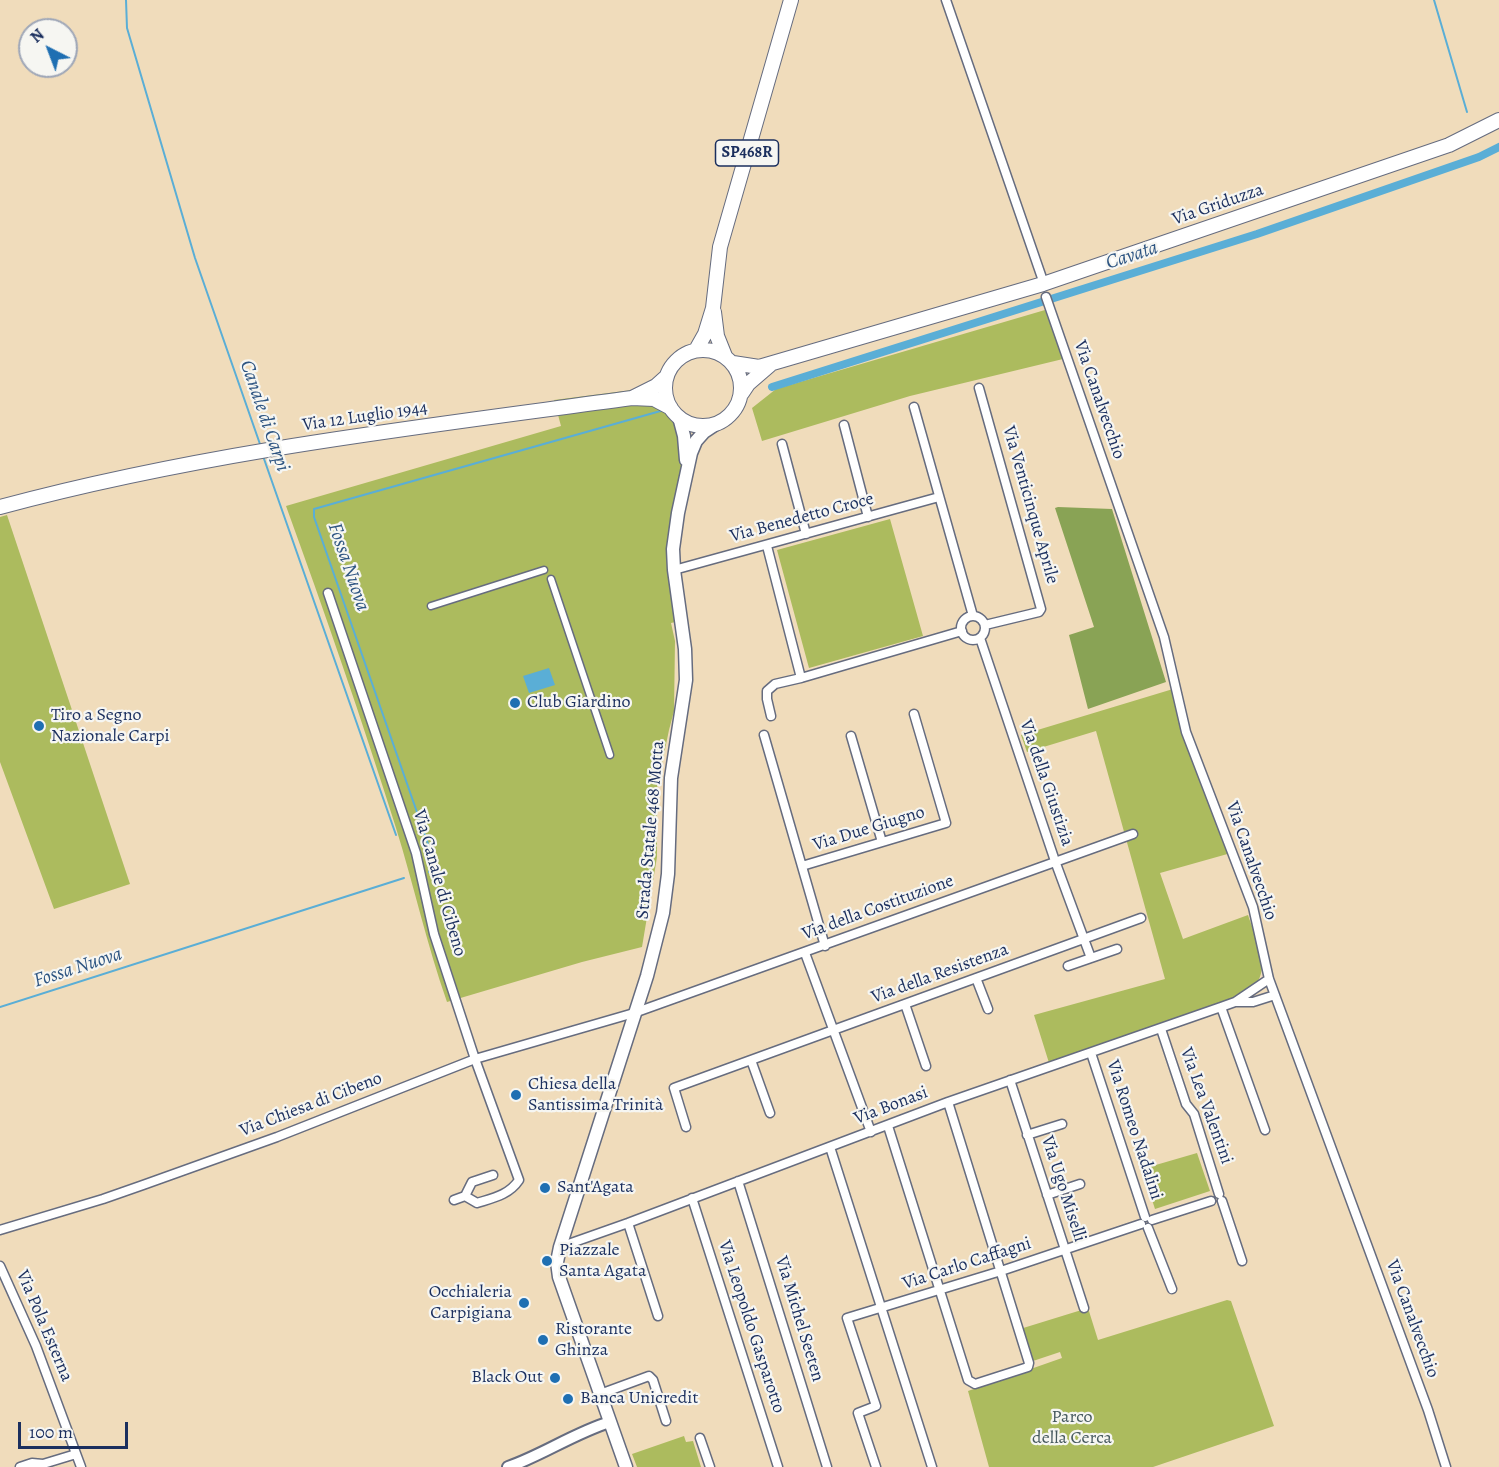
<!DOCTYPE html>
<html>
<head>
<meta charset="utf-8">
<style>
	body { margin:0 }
	#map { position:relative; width:1499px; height:1467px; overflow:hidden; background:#f0dcbb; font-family:Alegreya,serif }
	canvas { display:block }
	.north { position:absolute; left:18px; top:18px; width:60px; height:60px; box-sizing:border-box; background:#f6f6f2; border:2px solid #9ea6b7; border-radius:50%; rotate:318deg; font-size:16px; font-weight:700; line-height:24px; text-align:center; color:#1b2f5e }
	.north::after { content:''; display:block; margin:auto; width:21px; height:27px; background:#1f6fb2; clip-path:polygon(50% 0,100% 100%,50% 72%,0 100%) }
	.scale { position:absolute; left:18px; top:1422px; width:110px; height:27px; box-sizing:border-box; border:3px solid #1b2f5e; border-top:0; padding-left:8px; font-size:18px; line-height:21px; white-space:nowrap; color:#1b2f5e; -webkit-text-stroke:4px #f6f6f2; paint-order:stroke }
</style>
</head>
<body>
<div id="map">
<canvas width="1499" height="1467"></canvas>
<div class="north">N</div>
<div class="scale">100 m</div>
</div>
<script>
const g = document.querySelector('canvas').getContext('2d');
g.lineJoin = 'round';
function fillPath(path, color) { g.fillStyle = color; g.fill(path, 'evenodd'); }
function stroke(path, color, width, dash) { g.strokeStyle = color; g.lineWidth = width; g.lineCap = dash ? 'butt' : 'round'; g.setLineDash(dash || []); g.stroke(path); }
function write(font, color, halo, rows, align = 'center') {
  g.font = font + ' Alegreya,serif'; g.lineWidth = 4.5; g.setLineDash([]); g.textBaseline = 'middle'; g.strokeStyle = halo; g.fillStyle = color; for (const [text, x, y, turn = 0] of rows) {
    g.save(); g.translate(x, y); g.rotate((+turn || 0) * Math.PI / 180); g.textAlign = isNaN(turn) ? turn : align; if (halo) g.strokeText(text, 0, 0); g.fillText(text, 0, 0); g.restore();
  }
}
fillPath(new Path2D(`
	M 1045,310 L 1063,359 L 910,396 L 762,441 L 752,408 L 776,389 Z
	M 640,389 L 675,421 L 680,436 L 696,444 L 675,556 L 684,620 L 671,623 L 675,641 L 674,711 L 669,730 L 657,788 L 657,857 L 642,947 L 582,962 L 447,1002 C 427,945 414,886 396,828 C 362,720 325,613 286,506 L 561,426 L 554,400 Z
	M 7,515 L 130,884 L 54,909 L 0,762 L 0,517 Z
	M 890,519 L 923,636 L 809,668 L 777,550 Z
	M 1173,689 L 1231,853 L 1160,873 L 1183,939 L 1248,915 C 1254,934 1269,963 1258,981 C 1255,987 1249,991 1244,995 L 1050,1066 L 1034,1015 L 1165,979 L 1096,731 L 1027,752 L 1021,735 Z
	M 1197,1153 L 1210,1191 L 1155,1209 L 1142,1169 Z
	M 1227,1300 L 1231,1301 L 1274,1426 L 1153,1467 L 989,1467 L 968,1391 L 1062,1358 L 1060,1352 L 1030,1362 L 1020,1329 L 1088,1308 L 1098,1340 Z
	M 684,1436 L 686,1442 L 693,1441 L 701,1467 L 637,1467 L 632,1454 Z`), '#acbb5e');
fillPath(new Path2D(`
	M 1058,507 L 1112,509 L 1166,682 L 1088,709 L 1069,635 L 1094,627 L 1055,508 Z`), '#89a355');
fillPath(new Path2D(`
	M 549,668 L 555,685 L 529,693 L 523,676 Z`), '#5aaed6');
stroke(new Path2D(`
	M 126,0 L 127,28 L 195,258 L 261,447
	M 1434,0 L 1467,112
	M 263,456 L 396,835
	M 429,872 L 436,869 L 434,861 L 314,517 L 314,509 L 664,410
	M 0,1007 L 404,878`), '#5aaed6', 2);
stroke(new Path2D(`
	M 772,387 L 1257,234 L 1479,157 L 1499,147`), '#5aaed6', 8);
const pedestrian = new Path2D(`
	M 551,579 L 610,755
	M 431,606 L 544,570`);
const minor = new Path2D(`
	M 946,0 L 1042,278
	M 1046,297 L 1164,637 L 1186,732 L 1253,907 L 1269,979 L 1428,1410 L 1446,1467
	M 979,388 L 1041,609 L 1039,612 L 985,625
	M 914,407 L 973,616
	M 844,425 L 868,517
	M 782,444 L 806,534
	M 767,546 L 801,678 L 962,631
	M 674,570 L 939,497
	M 328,593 L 416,853 L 434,934 L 475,1059 L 519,1180 C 509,1195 493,1198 477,1203 L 465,1196 L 454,1200
	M961 628a12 12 0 1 1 24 0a12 12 0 1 1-24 0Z
	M 980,638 L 1055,861 L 1091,958
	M 771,716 L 767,699 L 767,691 L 775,684 L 801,678
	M 764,735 L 825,946
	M 851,736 L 882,842
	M 802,866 L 946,823 L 914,714
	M 805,953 L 871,1132
	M 1068,966 L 1117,949
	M 976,978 L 988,1009
	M 1236,1002 L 1253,1002 L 1275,995
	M 905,1004 L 926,1066
	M 1221,1007 L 1265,1130
	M 1161,1029 L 1186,1104 L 1194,1114 L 1219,1194
	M 1091,1053 L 1145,1217
	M 751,1060 L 770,1113
	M 1010,1080 L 1084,1308
	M 888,1126 L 968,1380 L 975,1384 L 1028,1367 L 1029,1363 L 948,1102
	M 686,1127 L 674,1088 L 1141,918
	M 1027,1135 L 1062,1124
	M 830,1147 L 932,1467
	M 738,1181 L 827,1467
	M 1047,1195 L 1080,1184
	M 465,1196 L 472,1182 L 493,1175
	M 692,1198 L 778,1467
	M 1222,1201 L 1242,1261
	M 1152,1220 L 1211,1201
	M 628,1223 L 658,1316
	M 1148,1228 L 1172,1289
	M 0,1230 L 103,1199 L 143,1185 L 277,1137 L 475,1059 L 634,1013 L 1133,834
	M 560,1247 L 628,1223 L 948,1102 L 1221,1007 L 1235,1002 L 1269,979
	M 0,1266 L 36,1346 L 81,1467
	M 600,1394 L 649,1376 L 653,1380 L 666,1421
	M 700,1438 L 710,1467
	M 20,1467 L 32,1463 L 43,1464 L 76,1454
	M 876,1467 L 858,1413 L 876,1406 L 847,1318 L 1001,1271 L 1141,1224`);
const tertiary = new Path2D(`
	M 508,1467 C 543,1455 574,1433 610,1422`);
const secondary = new Path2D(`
	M 679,417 L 684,436 L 686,460
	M 626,1467 L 559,1277 L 557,1262 L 560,1247 L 647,976 L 663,913 L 668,874 L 671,778 L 686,680 L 685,649 L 674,570 L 673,549 L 678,513 L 691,453 L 696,441 L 704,432 L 716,424`);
const primary = new Path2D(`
	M 714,312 L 717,336 L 725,356
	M665 388a38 38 0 1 1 76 0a38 38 0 1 1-76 0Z
	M 696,350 L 705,334 L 713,308 L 720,247 L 791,0
	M 733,363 L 759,367 L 1043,284 L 1449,145 L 1499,120
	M 742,393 L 748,384 L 770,365
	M 632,398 L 656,386 L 666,377
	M 0,507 C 207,451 420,427 632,398 L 654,399 L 671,408`);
stroke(pedestrian, '#666c7f', 9);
stroke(minor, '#666c7f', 11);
stroke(tertiary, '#666c7f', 14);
stroke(secondary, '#666c7f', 15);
stroke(primary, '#666c7f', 16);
stroke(pedestrian, '#fff', 6);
stroke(minor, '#fff', 8);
stroke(tertiary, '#fff', 10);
stroke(secondary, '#fff', 12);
stroke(primary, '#fff', 14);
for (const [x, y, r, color] of [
	[515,703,6,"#1f6fb2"],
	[39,726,6,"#1f6fb2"],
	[516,1095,6,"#1f6fb2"],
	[545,1188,6,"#1f6fb2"],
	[547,1261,6,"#1f6fb2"],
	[524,1303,6,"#1f6fb2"],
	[543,1340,6,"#1f6fb2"],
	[555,1378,6,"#1f6fb2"],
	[568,1399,6,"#1f6fb2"]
]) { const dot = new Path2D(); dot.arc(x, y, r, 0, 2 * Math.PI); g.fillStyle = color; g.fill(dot); stroke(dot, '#f6f6f2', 2); }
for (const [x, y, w] of [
	[747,153,63]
]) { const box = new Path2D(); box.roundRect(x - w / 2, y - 13, w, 26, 4.5); g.fillStyle = '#f6f6f2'; g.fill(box); stroke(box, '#1b2f5e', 1.5); }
write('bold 16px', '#1b2f5e', null, [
	["SP468R",747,153]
]);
write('18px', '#1b2f5e', '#f6f6f2', [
	["Via Griduzza",1218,205,-19],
	["Via Canalvecchio",1099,400,71],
	["Via 12 Luglio 1944",365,417,-8],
	["Via Venticinque Aprile",1030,505,74],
	["Via Benedetto Croce",802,518,-15],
	["Via della Giustizia",1046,783,71],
	["Via Due Giugno",869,829,-17],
	["Strada Statale 468 Motta",651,830,-85],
	["Via Canalvecchio",1251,861,71],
	["Via Canale di Cibeno",439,883,74],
	["Via della Costituzione",878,908,-20],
	["Via della Resistenza",940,974,-20],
	["Via Chiesa di Cibeno",311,1105,-21],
	["Via Bonasi",891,1106,-21],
	["Via Lea Valentini",1206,1106,70],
	["Via Romeo Nadalini",1134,1130,72],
	["Via Ugo Miselli",1063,1189,72],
	["Via Carlo Caffagni",967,1264,-18],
	["Via Michel Seeten",799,1319,73],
	["Via Canalvecchio",1412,1319,70],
	["Via Pola Esterna",44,1326,67],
	["Via Leopoldo Gasparotto",751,1327,72]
]);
write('18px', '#1b2f5e', '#f6f6f2', [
	["Club Giardino",527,703],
	["Tiro a Segno",51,716],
	["Nazionale Carpi",51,737],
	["Chiesa della",528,1085],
	["Santissima Trinità",528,1106],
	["Sant'Agata",557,1188],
	["Piazzale",559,1251],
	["Santa Agata",559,1272],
	["Occhialeria",512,1293,"right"],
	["Carpigiana",512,1314,"right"],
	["Ristorante",555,1330],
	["Ghinza",555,1351],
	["Black Out",543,1378,"right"],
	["Banca Unicredit",580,1399]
], 'left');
write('18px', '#46595e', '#f6f6f2', [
	["Parco",1072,1418],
	["della Cerca",1072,1439]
]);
write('italic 20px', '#2e5582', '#f6f6f2', [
	["Cavata",1132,256,-18],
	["Canale di Carpi",264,416,71],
	["Fossa Nuova",348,567,71],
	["Fossa Nuova",78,968,-18]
]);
</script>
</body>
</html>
